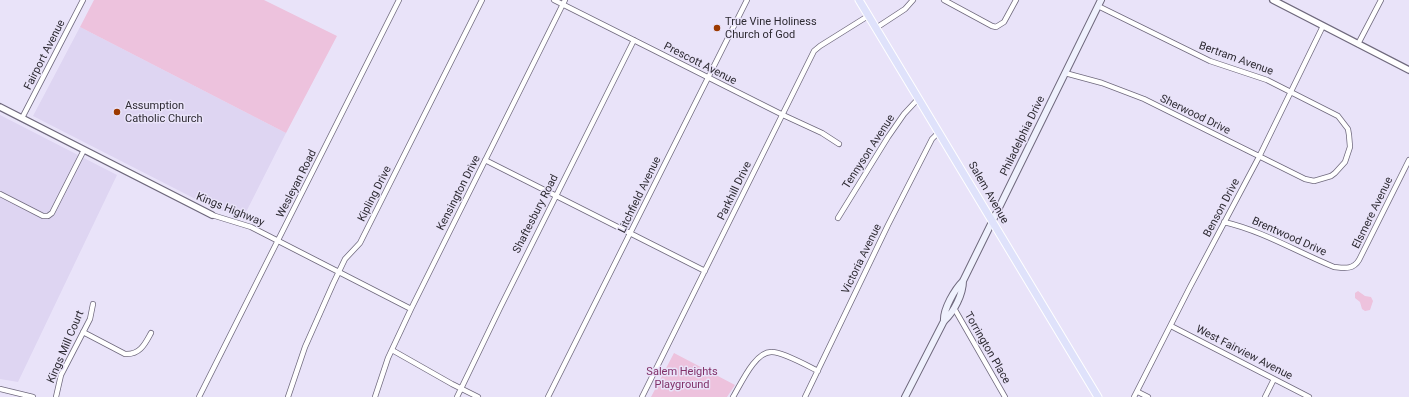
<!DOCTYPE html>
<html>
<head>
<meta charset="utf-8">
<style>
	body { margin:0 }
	canvas { display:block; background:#e9e3f9 }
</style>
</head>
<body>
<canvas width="1409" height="397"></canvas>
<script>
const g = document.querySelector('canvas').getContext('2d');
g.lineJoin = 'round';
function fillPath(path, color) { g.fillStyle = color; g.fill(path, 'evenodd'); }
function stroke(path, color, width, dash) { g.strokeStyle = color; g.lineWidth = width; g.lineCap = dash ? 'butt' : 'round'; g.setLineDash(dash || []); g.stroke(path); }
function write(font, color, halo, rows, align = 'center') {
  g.font = font + ' Roboto,sans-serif'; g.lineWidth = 3; g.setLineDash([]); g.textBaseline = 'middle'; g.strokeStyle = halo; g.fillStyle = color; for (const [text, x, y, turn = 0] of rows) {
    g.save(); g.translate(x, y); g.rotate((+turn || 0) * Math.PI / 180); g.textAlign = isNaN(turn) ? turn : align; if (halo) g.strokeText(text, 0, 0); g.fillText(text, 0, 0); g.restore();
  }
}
fillPath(new Path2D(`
	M 80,27 L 286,133 L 244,216 L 215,209 L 33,116 Z
	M 0,115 L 117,175 L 18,382 L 0,379 Z`), '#ded5f2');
fillPath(new Path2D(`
	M 94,0 L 264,0 L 337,36 L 286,133 L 80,27 Z
	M 1358,291 L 1365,296 L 1371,297 L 1373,301 L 1370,310 L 1365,311 L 1362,309 L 1360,302 L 1355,298 L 1355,293 Z
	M 674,353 L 735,385 L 727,397 L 651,397 Z`), '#edc2dd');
const minor = new Path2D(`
	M 554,0 L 783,115 L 822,133 L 839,144
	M 944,0 L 992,26 L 996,27 L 1004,22 L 1016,0
	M 876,28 L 905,9 L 913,0
	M 1358,44 L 1381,0
	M 1065,73 L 1102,83 L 1144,99 L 1305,179 L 1314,181 L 1331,176 L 1335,173 L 1345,162 L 1350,147 L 1349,135 L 1348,129 L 1338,116 L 1267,80 L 1210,61 L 1098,6
	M 22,118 L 83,0
	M 485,160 L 705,271
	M 0,194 L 43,216 L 48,216 L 52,213 L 84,150
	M 212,215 L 251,227 L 411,309
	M 838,218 L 888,137 L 904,114 L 918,99
	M 1224,222 C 1263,231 1297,252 1334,267 C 1344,268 1353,270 1359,260 L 1409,160
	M 954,308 L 1005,397
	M 1171,326 L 1309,397
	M 83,332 L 125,354 C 140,355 145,344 151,333
	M 392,350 L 452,384 L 478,397
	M 0,389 L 33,397
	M 1138,392 L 1148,397
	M 56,397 L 61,375 L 90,319 L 93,304
	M 199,397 L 399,0
	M 288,397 L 305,347 L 333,284 L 345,259 L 360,243 L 482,0
	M 375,397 L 388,358 L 411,309 L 565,0
	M 457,397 L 500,308 L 634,40
	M 548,397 L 747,0
	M 642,397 L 814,51 L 820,46 L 868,16
	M 733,397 C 741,384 755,351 772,352 C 783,352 808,366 818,371
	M 805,397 L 888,225 L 932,139 L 939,132
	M 1134,397 L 1190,287 L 1259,157 L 1323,26
	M 1265,397 L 1274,379`);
const tertiary = new Path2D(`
	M 1273,0 L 1409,70
	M 0,107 L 212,215`);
const secondary = new Path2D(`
	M 944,321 C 943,309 955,289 963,281 L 1101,0
	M 905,397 L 944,321 C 954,312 963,294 963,281`);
const primary = new Path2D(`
	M 859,0 L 1098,397`);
stroke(minor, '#6f697d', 6);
stroke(tertiary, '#6f697d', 8);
stroke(secondary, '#6f697d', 8);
stroke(primary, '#fff', 9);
stroke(minor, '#fff', 4.5);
stroke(tertiary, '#fff', 5.5);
stroke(secondary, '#eff1fd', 6);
stroke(primary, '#dfe2fb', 7);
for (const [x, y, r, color] of [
	[717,28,4,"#9c3900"],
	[117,112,4,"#9c3900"]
]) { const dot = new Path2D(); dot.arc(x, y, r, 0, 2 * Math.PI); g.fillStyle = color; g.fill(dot); stroke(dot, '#e9e3f9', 1.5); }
write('11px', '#2e2b33', '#e9e3f9', [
	["True Vine Holiness",725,22],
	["Church of God",725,35],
	["Assumption",125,106],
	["Catholic Church",125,119]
], 'left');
write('11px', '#2e2b33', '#e9e3f9', [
	["Fairport Avenue",45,55,-63],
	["Bertram Avenue",1236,59,20],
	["Prescott Avenue",700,64,27],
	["Sherwood Drive",1195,115,26],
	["Philadelphia Drive",1023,136,-64],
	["Tennyson Avenue",869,152,-57],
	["Wesleyan Road",297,184,-63],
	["Parkhill Drive",735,191,-64],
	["Kensington Drive",459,193,-63],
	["Salem Avenue",988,193,60],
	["Kipling Drive",375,194,-63],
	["Litchfield Avenue",640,195,-64],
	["Benson Drive",1222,208,-62],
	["Kings Highway",230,210,22],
	["Elsmere Avenue",1373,213,-64],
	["Shaftesbury Road",536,214,-63],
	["Brentwood Drive",1289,237,24],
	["Victoria Avenue",862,259,-64],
	["Kings Mill Court",66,347,-67],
	["Torrington Place",987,348,60],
	["West Fairview Avenue",1244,353,27]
]);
write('11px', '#82326a', '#e9e3f9', [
	["Salem Heights",682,372],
	["Playground",682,385]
]);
</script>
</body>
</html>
